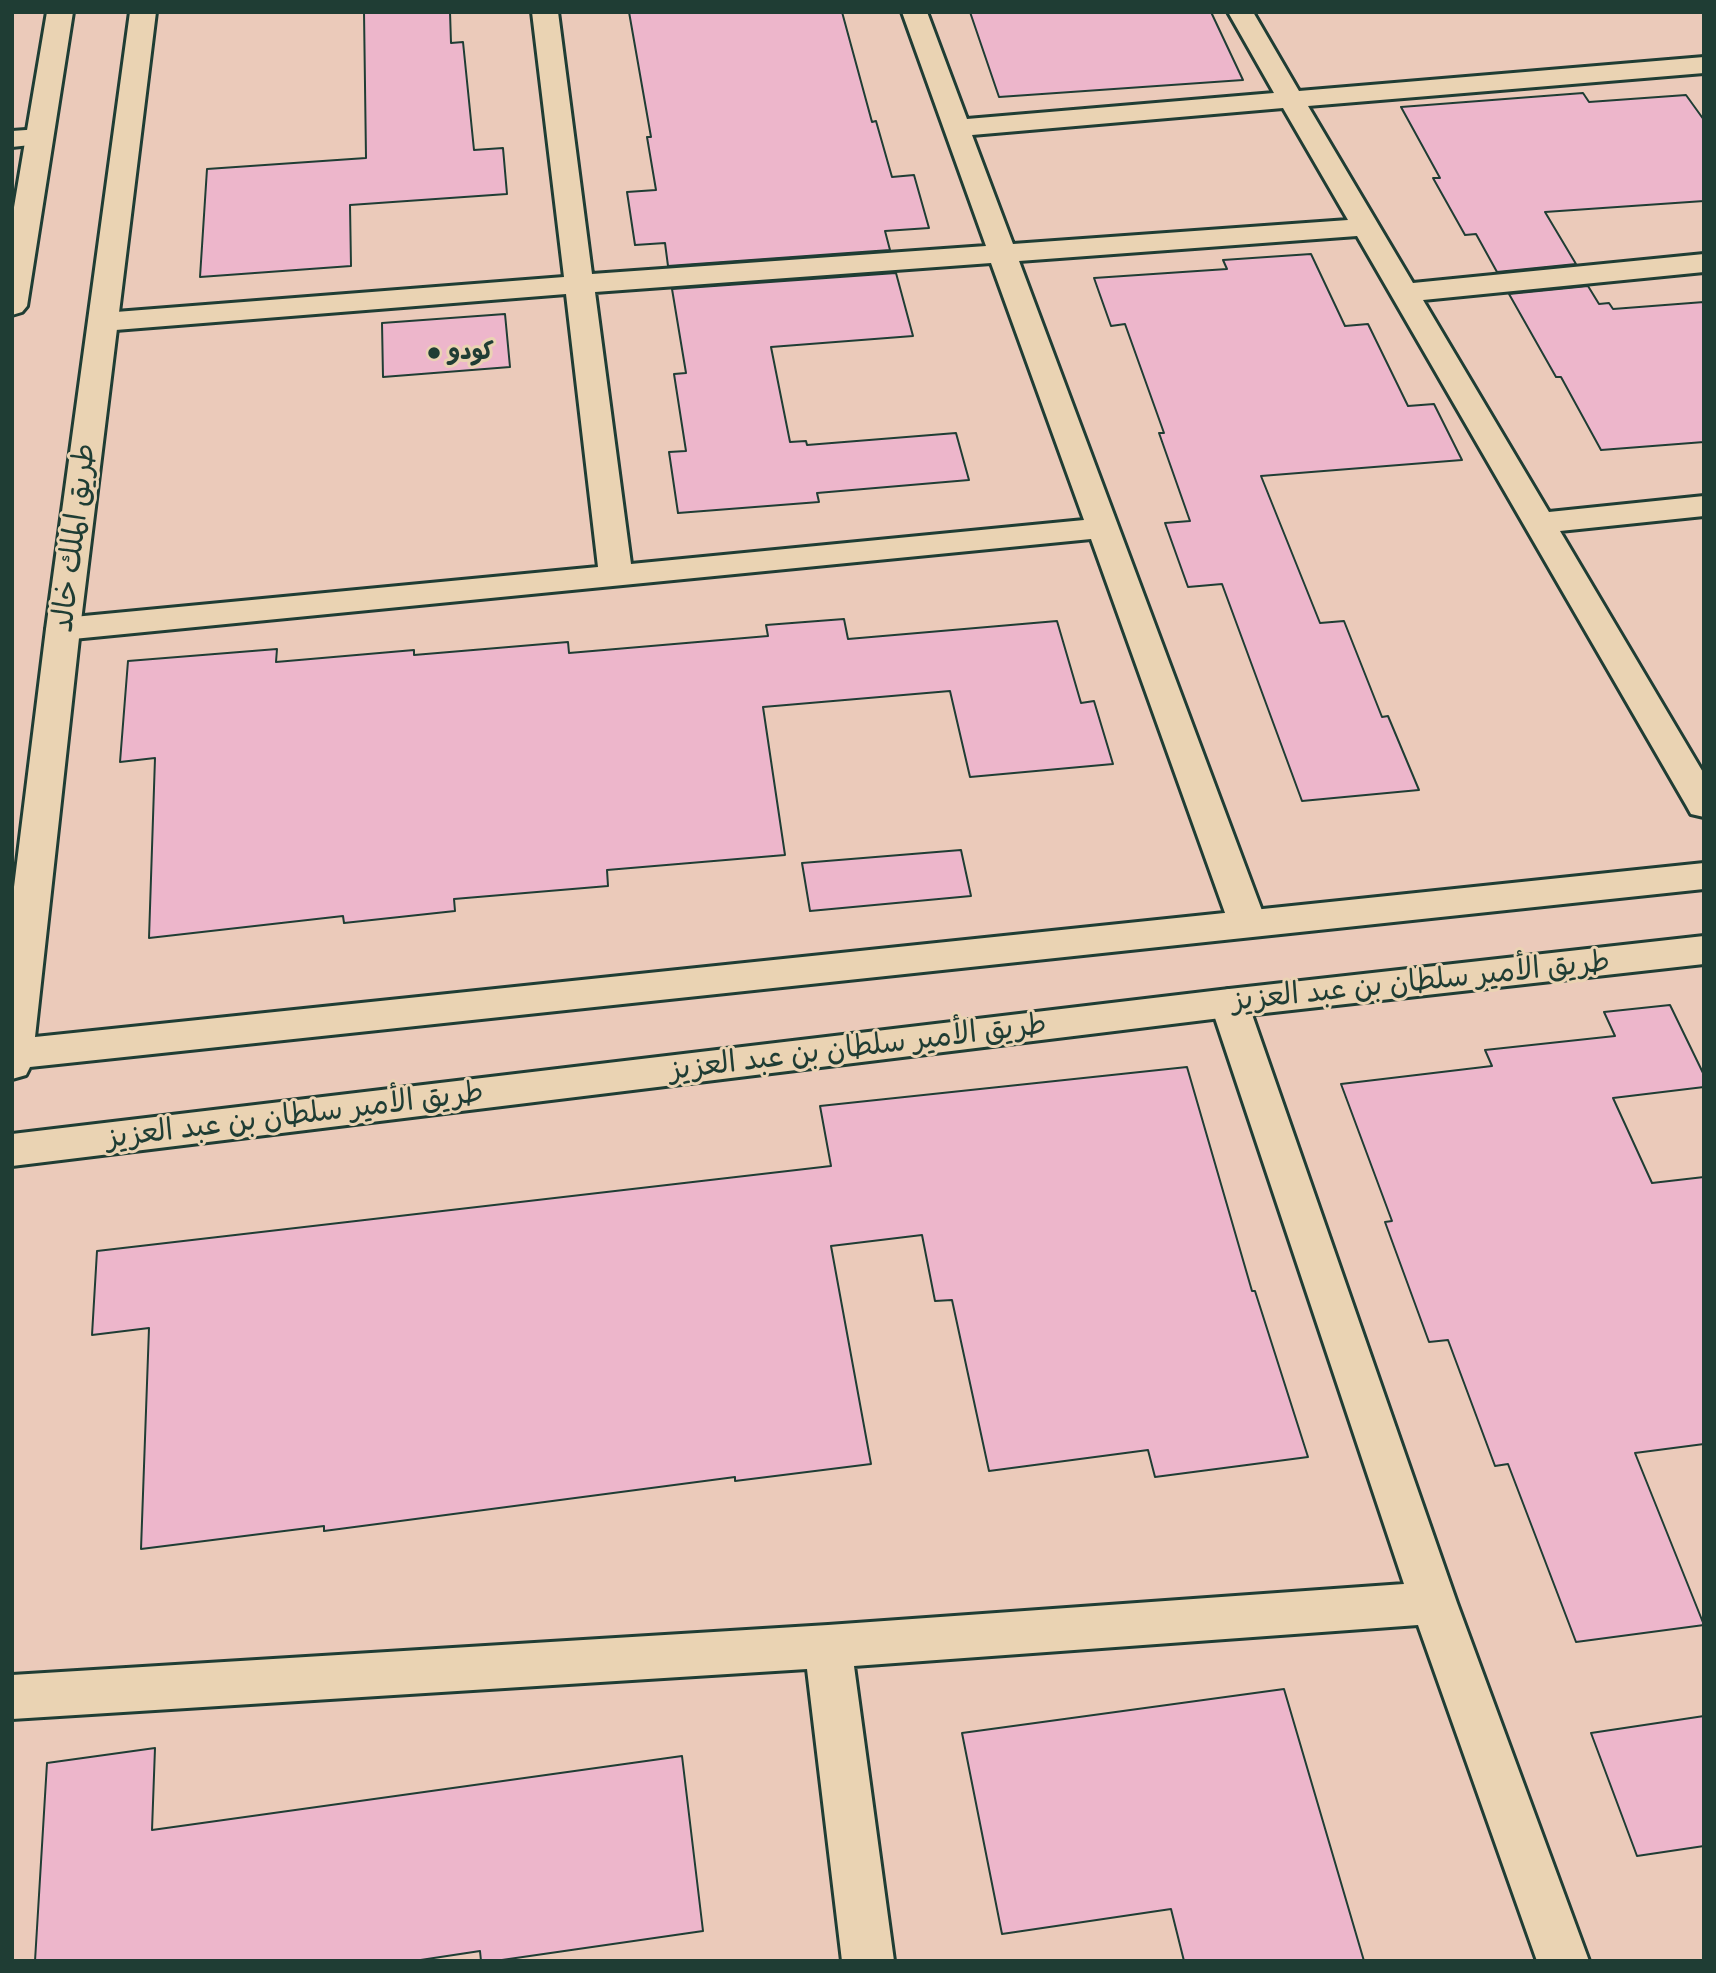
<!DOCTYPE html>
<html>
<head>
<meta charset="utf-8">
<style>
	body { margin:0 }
	#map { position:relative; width:1716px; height:1973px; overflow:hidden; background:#ebcaba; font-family:Caveat,sans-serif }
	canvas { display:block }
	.frame { position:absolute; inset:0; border:14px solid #1f3d34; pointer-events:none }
</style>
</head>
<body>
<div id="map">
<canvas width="1716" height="1973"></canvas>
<div class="frame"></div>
</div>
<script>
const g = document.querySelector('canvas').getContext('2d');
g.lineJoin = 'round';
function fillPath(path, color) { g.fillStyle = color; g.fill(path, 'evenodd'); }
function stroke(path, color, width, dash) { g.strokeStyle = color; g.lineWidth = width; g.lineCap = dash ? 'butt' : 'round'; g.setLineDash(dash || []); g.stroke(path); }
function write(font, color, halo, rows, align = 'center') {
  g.font = font + ' Caveat,"Playpen Sans Arabic",sans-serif'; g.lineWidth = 6; g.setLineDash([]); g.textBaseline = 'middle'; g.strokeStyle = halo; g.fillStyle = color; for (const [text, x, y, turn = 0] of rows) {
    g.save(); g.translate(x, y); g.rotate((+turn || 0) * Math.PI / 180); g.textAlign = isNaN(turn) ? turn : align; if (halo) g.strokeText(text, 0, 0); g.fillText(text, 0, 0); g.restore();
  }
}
const building = new Path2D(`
	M 364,12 L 450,12 L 451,43 L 463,42 L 474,150 L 503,148 L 507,194 L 350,205 L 351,266 L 200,277 L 207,169 L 366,158 Z
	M 629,12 L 842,12 L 872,122 L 876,121 L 892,177 L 914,175 L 929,228 L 885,231 L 890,250 L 668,266 L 665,243 L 635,245 L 627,192 L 656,190 L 647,137 L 651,137 Z
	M 970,12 L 1211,12 L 1243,80 L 999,97 Z
	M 1583,93 L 1589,102 L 1686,95 L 1704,120 L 1704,201 L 1545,212 L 1576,264 L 1497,272 L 1476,234 L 1465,235 L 1433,178 L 1440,178 L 1401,107 Z
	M 1311,254 L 1345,326 L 1368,324 L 1408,406 L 1434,404 L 1462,460 L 1261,476 L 1320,623 L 1344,621 L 1382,717 L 1388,716 L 1419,790 L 1302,801 L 1222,584 L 1188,587 L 1165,523 L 1190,521 L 1159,433 L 1164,433 L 1125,324 L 1111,326 L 1094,278 L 1227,269 L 1223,260 Z
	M 896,273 L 913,336 L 771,347 L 790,442 L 806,441 L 807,445 L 956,433 L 969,480 L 817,493 L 819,502 L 678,513 L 669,452 L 686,451 L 674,374 L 686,373 L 672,289 Z
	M 1588,286 L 1599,304 L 1609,303 L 1613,309 L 1704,302 L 1704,442 L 1601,450 L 1561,377 L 1556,377 L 1509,294 Z
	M 505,314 L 510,367 L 383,377 L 382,323 Z
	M 844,619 L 848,639 L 1057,621 L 1081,703 L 1094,701 L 1113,764 L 970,777 L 950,691 L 763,707 L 785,855 L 607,870 L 608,886 L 454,899 L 455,911 L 344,923 L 343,916 L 149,938 L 155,758 L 120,762 L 128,661 L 277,649 L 276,662 L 414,650 L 414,655 L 568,642 L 569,653 L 768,636 L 766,625 Z
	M 961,850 L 971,896 L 810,911 L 802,863 Z
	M 1670,1005 L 1704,1075 L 1704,1087 L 1613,1098 L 1652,1183 L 1704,1177 L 1704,1444 L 1635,1453 L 1704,1625 L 1576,1642 L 1508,1464 L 1495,1466 L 1448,1340 L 1429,1342 L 1385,1222 L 1392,1221 L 1341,1084 L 1492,1066 L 1485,1050 L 1615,1036 L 1604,1012 Z
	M 1187,1067 L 1252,1291 L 1255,1291 L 1308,1457 L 1155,1477 L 1148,1450 L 989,1471 L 952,1300 L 935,1301 L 922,1235 L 831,1246 L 871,1464 L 735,1481 L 735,1477 L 324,1531 L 324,1526 L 141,1549 L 149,1328 L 92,1335 L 97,1251 L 831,1166 L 820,1106 Z
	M 1284,1689 L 1364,1961 L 1184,1961 L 1171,1909 L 1002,1934 L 962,1733 Z
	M 1704,1716 L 1704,1846 L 1637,1856 L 1591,1733 Z
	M 155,1748 L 152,1830 L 682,1756 L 703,1931 L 495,1961 L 481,1961 L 480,1951 L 414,1961 L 35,1961 L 47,1763 Z`);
fillPath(building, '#edb6cb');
stroke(building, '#1f3d34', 2);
const street = new Path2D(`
	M 532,12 L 558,12 L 592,274 L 986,246 L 902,12 L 927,12 L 967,119 L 1274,93 L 1228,12 L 1253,12 L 1299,91 L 1704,57 L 1704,73 L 1308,106 L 1413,283 L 1704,254 L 1704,272 L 1423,300 L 1549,512 L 1704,496 L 1704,516 L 1560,531 L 1704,774 L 1704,817 L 1691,814 L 1686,805 L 1357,236 L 1019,261 L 1267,924 L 1261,934 L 1248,937 L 1235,934 L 1229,924 L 1091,539 L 63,640 L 51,637 L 46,629 L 51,621 L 63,618 L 598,567 L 566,294 L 103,331 L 93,328 L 88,322 L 93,316 L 103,313 L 564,277 ZM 1283,108 L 1348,220 L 1013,244 L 972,135 ZM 991,263 L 1084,520 L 631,564 L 595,292 Z
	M 40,129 L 49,131 L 53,137 L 49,143 L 12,147 L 12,131 Z
	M 1229,989 L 1243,993 L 1248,1003 L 1457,1603 L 1589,1961 L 1537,1961 L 1418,1625 L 854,1666 L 894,1961 L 842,1961 L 807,1669 L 12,1719 L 12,1675 L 828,1625 L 1404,1584 L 1210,1003 L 1215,993 Z`);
const secondary = new Path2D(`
	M 47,12 L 73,12 L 27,306 L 22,312 L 12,315 L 12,219 Z
	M 130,12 L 156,12 L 80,629 L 35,1037 L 1704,863 L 1704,889 L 30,1067 L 26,1075 L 12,1079 L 12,903 L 46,629 Z
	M 1704,936 L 1704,964 L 1229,1017 L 12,1166 L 12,1134 L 1229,989 Z`);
stroke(street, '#1f3d34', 6);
stroke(secondary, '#1f3d34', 6);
fillPath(street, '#ead3b3');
fillPath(secondary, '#ead3b3');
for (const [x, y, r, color] of [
	[434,353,7,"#1f3d34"]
]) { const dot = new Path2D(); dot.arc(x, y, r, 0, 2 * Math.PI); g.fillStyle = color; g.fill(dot); stroke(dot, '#ead3b3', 2.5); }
write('bold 24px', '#1f3d34', '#ead3b3', [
	["كودو",448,353]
], 'left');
write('30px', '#1f3d34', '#ead3b3', [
	["طريق الملك خالد",75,538,-83],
	["طريق الأمير سلطان بن عبد العزيز",1421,982,-6],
	["طريق الأمير سلطان بن عبد العزيز",858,1048,-7],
	["طريق الأمير سلطان بن عبد العزيز",295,1116,-7]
]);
</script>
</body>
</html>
